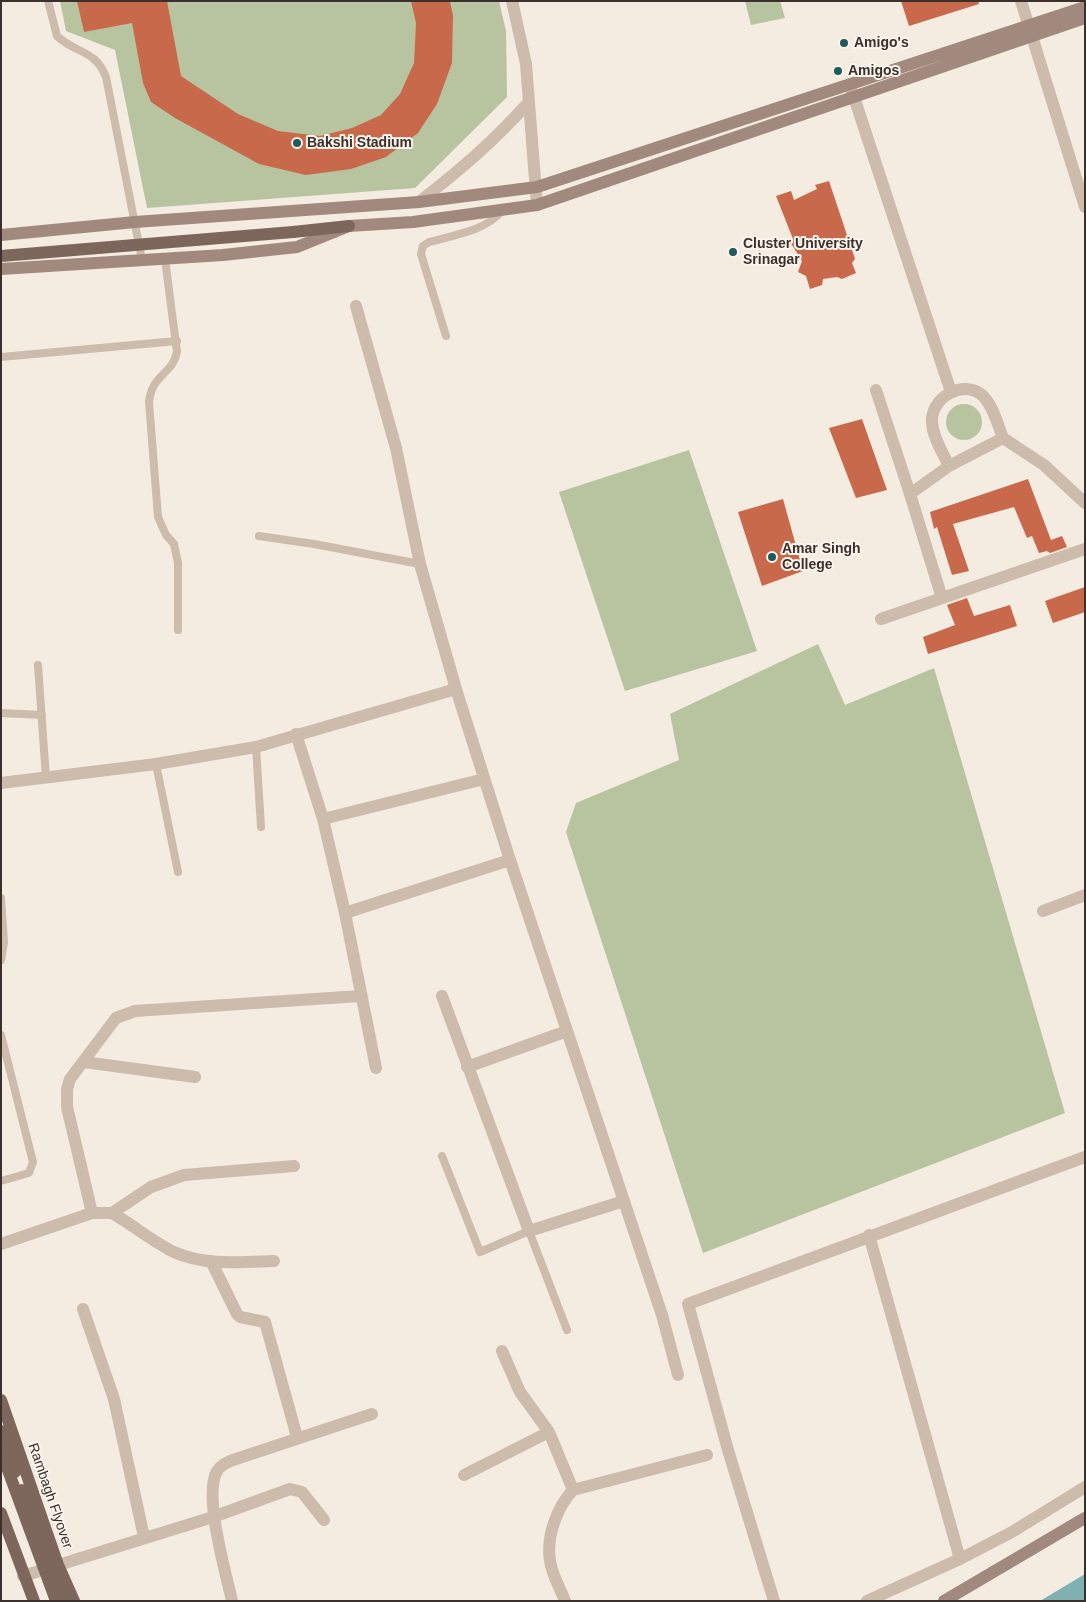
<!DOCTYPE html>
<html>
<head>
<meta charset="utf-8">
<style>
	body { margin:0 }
	#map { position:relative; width:1086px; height:1602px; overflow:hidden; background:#f4ebe1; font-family:Helvetica,sans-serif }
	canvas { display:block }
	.frame { position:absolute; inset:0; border:2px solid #3b302b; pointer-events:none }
</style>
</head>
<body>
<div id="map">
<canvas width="1086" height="1602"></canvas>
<div class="frame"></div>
</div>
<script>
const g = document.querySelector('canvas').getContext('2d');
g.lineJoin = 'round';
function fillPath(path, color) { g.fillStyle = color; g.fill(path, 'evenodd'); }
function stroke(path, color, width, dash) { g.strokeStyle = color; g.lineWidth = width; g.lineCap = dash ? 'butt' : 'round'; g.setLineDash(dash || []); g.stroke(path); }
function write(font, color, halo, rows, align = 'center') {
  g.font = font + ' Helvetica,sans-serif'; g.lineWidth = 4; g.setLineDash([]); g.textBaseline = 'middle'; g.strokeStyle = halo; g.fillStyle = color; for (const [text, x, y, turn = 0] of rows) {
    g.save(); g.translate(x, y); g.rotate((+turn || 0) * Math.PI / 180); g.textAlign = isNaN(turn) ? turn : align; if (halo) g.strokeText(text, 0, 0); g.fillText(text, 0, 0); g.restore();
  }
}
fillPath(new Path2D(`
	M 60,1 L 499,1 L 506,31 L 507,97 L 415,188 L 147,208 L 115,50 L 66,31 Z
	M 745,1 L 780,1 L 785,18 L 751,25 Z
	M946 422a18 18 0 1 1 36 0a18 18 0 1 1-36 0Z
	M 689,450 L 757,651 L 625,691 L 559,492 Z
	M 818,644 L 845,705 L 934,668 L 1065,1113 L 703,1253 L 566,832 L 576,803 L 679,760 L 670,714 Z`), '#b8c4a0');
fillPath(new Path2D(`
	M 1085,1574 L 1085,1601 L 1040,1601 Z`), '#7fb0b2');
fillPath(new Path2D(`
	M 77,1 L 167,1 L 181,76 L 238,114 L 278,131 L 320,136 L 352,128 L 381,115 L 400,94 L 414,63 L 416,23 L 411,1 L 450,1 L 453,16 L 452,63 L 437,104 L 418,133 L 386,157 L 351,169 L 306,175 L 259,164 L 175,118 L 151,102 L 143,83 L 132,23 L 84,32 Z
	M 901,1 L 978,1 L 979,4 L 909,26 Z
	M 829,181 L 855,259 L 852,263 L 856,273 L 842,279 L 837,277 L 823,279 L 822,285 L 810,289 L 806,276 L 798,272 L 802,261 L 789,240 L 793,239 L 776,196 L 791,191 L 794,200 L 817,189 L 815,185 Z
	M 862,419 L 887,490 L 856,498 L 829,428 Z
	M 1028,479 L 1051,540 L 1062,536 L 1067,547 L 1050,553 L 1047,551 L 1039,553 L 1032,536 L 1027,538 L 1014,507 L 953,524 L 969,571 L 952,575 L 937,527 L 934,529 L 930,512 Z
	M 783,499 L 803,571 L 762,586 L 738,512 Z
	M 1085,587 L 1085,612 L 1053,623 L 1045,601 Z
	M 967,598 L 974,616 L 1010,605 L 1017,626 L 928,654 L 923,637 L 955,625 L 947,605 Z`), '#c8694b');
stroke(new Path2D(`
	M 48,1 L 57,36 C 76,54 95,49 106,77 L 142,260
	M 165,259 L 177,352 C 173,374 152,374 149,402 L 158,517 L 166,535 L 174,544 L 178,563 L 178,630
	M 446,336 L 421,254 L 423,246 L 429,242 C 454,235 485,231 502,211
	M 1,357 L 177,341
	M 259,536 L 314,544 L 420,564
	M 38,665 L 46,778
	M 1,713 L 42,715
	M 256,747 L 261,827
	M 156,764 L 178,872
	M 1,898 L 4,942 L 1,960
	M 1,1035 L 33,1162 L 29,1173 L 1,1181
	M 442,1156 L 480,1252 L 529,1231 L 567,1330`), '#cdbbac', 8);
stroke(new Path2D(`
	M 512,1 L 526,64 L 537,205
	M 1021,1 L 1085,207
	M 850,85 L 951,392
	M 419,202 C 460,170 493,142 528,103
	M 356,306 L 396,448 L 420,564 L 456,689 L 510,860 L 662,1315 L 678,1375
	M 876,390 L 910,494
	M 949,466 C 943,453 933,438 932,423 C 930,398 963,378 983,396 C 993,406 998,425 1003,438
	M 942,598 L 910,494 L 949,466 L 1003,438 L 1044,465 L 1085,503
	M 881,619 L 1085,549
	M 296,734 L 323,819 L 345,913 L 376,1068
	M 1,783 L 156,764 L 256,747 L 456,689
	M 323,819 L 484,779
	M 1043,911 L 1085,895
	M 345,913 L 510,860
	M 442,996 L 529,1231 L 624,1201
	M 84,1062 L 195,1077
	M 467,1067 L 567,1031
	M 92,1213 L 67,1107 L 67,1089 L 70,1079 L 116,1018 L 135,1011 L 360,996
	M 112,1213 L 151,1187 L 184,1175 L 294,1166
	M 869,1235 L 960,1559
	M 1,1244 L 92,1213 L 112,1213 C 133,1225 153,1242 174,1252 C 204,1266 242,1262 274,1261
	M 211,1261 L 237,1314 L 240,1317 L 265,1322 L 297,1437
	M 83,1309 L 114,1399 L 144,1537
	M 502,1351 L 520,1392 L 549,1432 L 573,1490 L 707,1455
	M 464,1475 L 549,1432
	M 23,1576 L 213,1517 L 290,1489 L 302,1492 L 324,1520
	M 232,1601 C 226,1573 203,1495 217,1471 C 221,1465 226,1463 233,1460 L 372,1414
	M 565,1601 C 560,1588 552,1575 550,1561 C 546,1537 557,1507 573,1490
	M 774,1601 L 728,1450 L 688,1304 L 1085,1157
	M 867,1601 L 960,1559 L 1012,1532 L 1085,1487`), '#cdbbac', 12);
stroke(new Path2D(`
	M 1,235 L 135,222 L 419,202 L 537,187 L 1085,7
	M 1,269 L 223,255 L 297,247 L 349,226 L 413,222 L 537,205 L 1085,18
	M 944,1601 L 1085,1518`), '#a18a7d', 12);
stroke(new Path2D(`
	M 293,232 L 349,226
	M 1,1431 L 15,1472
	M 22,1490 L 65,1601
	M 1,1513 L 34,1601`), '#7d675c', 12);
stroke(new Path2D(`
	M 1,256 L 293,232
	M 1,1400 L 58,1565 L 74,1601
	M 1,1451 L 56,1601`), '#7d675c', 12);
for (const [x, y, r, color] of [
	[844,43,5,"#1f5a5e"],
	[838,71,5,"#1f5a5e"],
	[297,143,5,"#1f5a5e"],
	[733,252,5,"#1f5a5e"],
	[772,557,5,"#1f5a5e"]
]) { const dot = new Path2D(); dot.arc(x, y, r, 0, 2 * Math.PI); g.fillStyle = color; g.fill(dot); stroke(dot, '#fbf5ee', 2); }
write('bold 14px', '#3b302b', '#fbf5ee', [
	["Amigo's",854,43],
	["Amigos",848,71],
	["Bakshi Stadium",307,143],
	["Cluster University",743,244],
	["Srinagar",743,260],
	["Amar Singh",782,549],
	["College",782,565]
], 'left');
write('14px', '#3b302b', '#fbf5ee', [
	["Rambagh Flyover",50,1496,71]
]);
</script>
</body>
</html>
